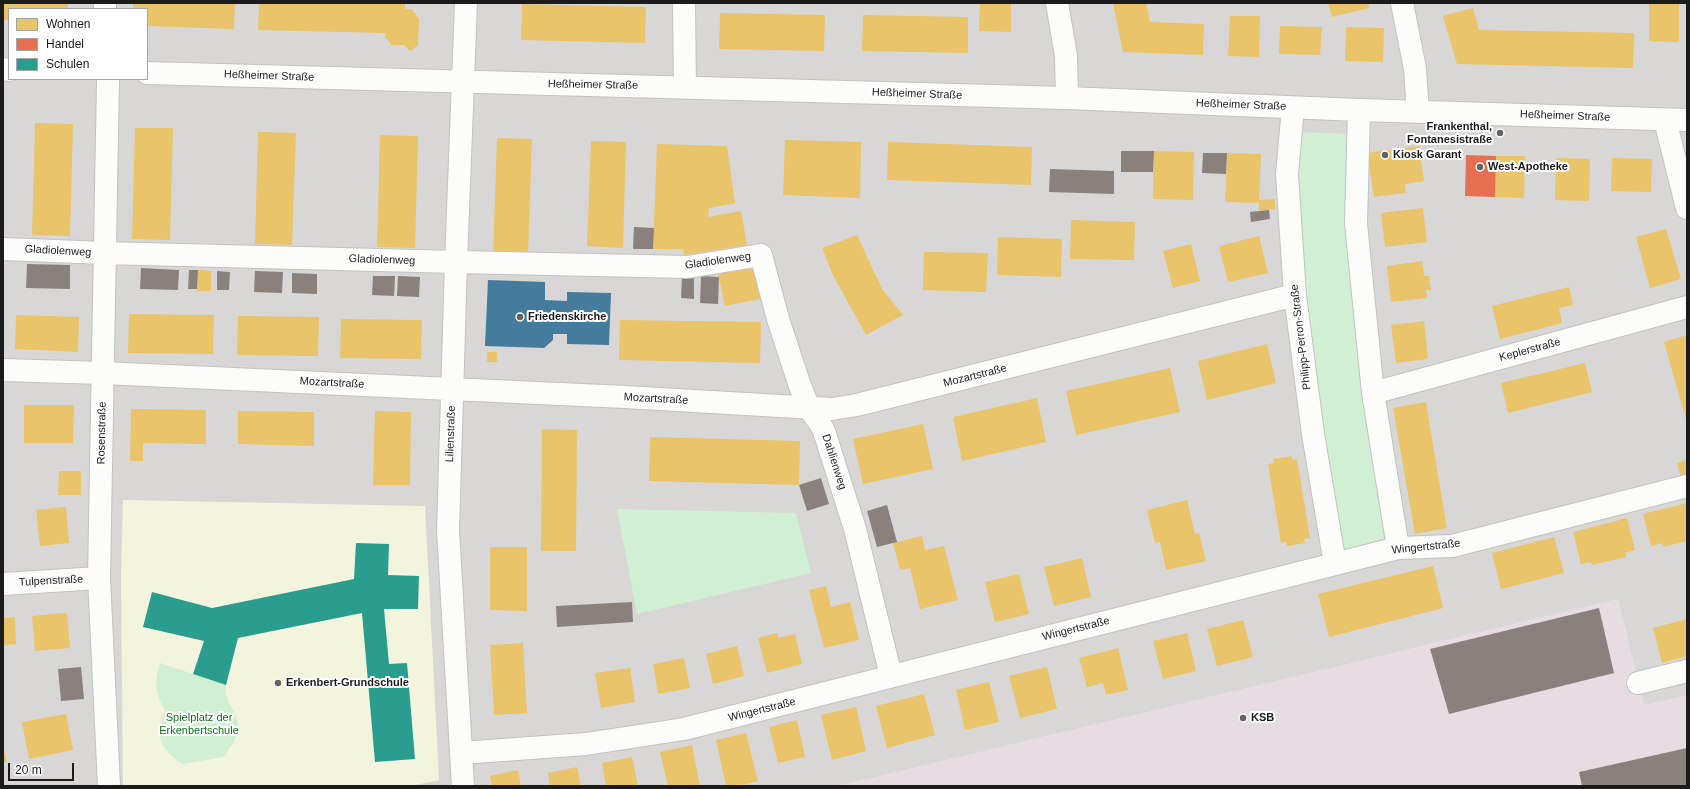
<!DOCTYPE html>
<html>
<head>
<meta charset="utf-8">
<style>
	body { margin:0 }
	#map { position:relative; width:1690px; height:789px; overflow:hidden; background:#e9e8e4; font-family:Helvetica,sans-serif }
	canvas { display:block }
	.frame { position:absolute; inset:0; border:4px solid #1b1b1b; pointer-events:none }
	.legend { position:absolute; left:8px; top:8px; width:140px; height:72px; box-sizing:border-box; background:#fff; border:1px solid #a4a4a4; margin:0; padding:5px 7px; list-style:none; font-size:12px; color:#1b1b1b }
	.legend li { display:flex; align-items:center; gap:8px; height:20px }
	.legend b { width:20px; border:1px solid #a4a4a4 }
	.scale { position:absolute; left:8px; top:763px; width:66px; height:18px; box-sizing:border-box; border:2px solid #1b1b1b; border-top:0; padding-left:5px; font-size:12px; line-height:14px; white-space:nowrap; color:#1b1b1b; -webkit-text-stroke:3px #fff; paint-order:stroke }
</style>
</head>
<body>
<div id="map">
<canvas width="1690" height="789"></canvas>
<div class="frame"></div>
<ul class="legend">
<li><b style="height:11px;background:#e9c46a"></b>Wohnen</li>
<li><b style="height:11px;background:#e76f51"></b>Handel</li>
<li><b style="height:11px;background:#2a9d8f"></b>Schulen</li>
</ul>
<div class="scale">20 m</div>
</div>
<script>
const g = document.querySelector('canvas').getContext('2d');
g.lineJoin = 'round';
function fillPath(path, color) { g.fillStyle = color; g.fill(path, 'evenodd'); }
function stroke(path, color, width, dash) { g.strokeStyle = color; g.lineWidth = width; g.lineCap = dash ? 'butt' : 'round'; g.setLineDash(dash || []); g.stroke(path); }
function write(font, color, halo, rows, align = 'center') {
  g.font = font + ' Helvetica,sans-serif'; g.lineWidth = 4; g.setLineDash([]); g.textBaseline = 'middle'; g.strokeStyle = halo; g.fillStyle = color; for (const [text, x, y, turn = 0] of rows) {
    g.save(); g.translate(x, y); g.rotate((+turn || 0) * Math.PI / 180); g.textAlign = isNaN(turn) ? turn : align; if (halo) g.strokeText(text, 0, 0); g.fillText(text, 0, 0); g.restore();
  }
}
fillPath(new Path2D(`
	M 3,3 L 1687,3 L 1687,695 L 1644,706 L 1618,599 L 1322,786 L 3,786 ZM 9,9 L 147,9 L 147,79 L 9,79 Z`), '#d8d7d5');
fillPath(new Path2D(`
	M 1618,599 L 1644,705 L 1687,695 L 1687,786 L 837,786 Z`), '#e7dce2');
fillPath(new Path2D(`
	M 123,500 L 425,506 L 439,780 L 411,786 L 123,786 L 121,577 Z`), '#f3f4de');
fillPath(new Path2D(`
	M 1295,132 L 1355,134 L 1392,543 L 1338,555 L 1301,302 Z
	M 617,509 L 796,513 L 811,573 L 637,614 Z
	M 160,663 L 226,685 C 222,701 240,712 238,729 C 237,739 229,749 224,757 L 182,764 C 160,748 154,737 165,711 C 155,691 154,684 160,663 Z`), '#d1f0d3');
fillPath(new Path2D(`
	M 3,3 L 68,3 L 68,9 L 9,9 L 9,20 L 3,20 Z
	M 133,3 L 235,3 L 234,29 L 147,26 L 147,9 L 133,9 Z
	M 259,3 L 405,3 L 405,9 L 412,9 L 419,19 L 418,45 L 410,51 L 404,45 L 392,45 L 385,37 L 385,33 L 258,30 Z
	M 980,3 L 1011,3 L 1011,32 L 979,31 Z
	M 1113,3 L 1146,3 L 1150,22 L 1204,24 L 1203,55 L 1123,52 Z
	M 1328,3 L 1368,3 L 1369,8 L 1332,17 Z
	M 1649,3 L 1679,3 L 1679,42 L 1649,41 Z
	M 522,4 L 646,7 L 645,43 L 521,40 Z
	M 1473,8 L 1479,30 L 1634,33 L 1633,68 L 1457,64 L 1443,16 Z
	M 720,13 L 825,15 L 824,51 L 719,49 Z
	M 863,15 L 968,17 L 968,53 L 862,51 Z
	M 1230,16 L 1260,16 L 1259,57 L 1228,56 Z
	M 1280,26 L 1322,27 L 1320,55 L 1279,54 Z
	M 1346,27 L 1384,28 L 1383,62 L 1345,61 Z
	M 35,123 L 73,124 L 70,236 L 32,235 Z
	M 135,128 L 173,128 L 170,240 L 132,239 Z
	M 258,132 L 296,133 L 292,245 L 255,244 Z
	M 380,135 L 418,136 L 415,248 L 377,247 Z
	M 497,138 L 532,139 L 528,255 L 493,254 Z
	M 785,140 L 861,142 L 860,198 L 783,195 Z
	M 591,141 L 626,142 L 623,248 L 587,246 Z
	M 888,142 L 1032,147 L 1031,185 L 887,180 Z
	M 657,144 L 727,146 L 735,203 L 709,208 L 708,217 L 741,211 L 747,245 L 684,255 L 683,249 L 653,249 Z
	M 1419,146 L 1424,181 L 1405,184 L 1406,193 L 1374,197 L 1367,153 Z
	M 1154,151 L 1194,152 L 1193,200 L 1153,199 Z
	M 1227,153 L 1261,154 L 1259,200 L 1275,199 L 1275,209 L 1259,211 L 1259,203 L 1225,202 Z
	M 1496,156 L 1525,156 L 1524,198 L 1495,197 Z
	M 1556,158 L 1590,159 L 1589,201 L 1555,200 Z
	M 1612,158 L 1652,159 L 1651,192 L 1611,191 Z
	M 1423,208 L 1427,242 L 1385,247 L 1381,213 Z
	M 1071,220 L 1135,222 L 1134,260 L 1070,259 Z
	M 1666,229 L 1681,279 L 1650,288 L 1636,237 Z
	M 857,235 L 882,289 L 903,315 L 866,335 L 833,275 L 822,248 Z
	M 1259,236 L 1268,273 L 1228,282 L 1219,246 Z
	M 998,237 L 1062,239 L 1061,277 L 997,275 Z
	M 1191,244 L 1200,281 L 1173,288 L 1163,251 Z
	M 924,252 L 988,253 L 986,292 L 923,290 Z
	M 1422,261 L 1424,276 L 1429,276 L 1431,290 L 1426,290 L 1427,298 L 1391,302 L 1387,266 Z
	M 754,266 L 760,299 L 725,306 L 718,274 Z
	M 198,270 L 211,271 L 211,291 L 197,291 Z
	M 1569,287 L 1573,305 L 1559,308 L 1562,323 L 1500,339 L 1492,306 Z
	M 129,314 L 214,315 L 213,354 L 128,353 Z
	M 16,315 L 79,317 L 78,352 L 15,349 Z
	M 238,316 L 319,317 L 318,356 L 237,355 Z
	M 341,319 L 422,320 L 421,359 L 340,358 Z
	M 620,320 L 761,322 L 760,363 L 619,360 Z
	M 1424,321 L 1428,359 L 1396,363 L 1391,325 Z
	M 1687,335 L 1687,423 L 1664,342 Z
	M 1267,344 L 1276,383 L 1207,400 L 1198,361 Z
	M 487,352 L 497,352 L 497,362 L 487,362 Z
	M 1585,363 L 1592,392 L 1508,413 L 1501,383 Z
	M 1170,368 L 1180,412 L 1076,435 L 1066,391 Z
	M 1037,398 L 1046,442 L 962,461 L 953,417 Z
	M 1426,402 L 1447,528 L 1415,534 L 1393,408 Z
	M 24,405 L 74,405 L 73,443 L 24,443 Z
	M 131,409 L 206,410 L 206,444 L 143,443 L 143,461 L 130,461 Z
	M 238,411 L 314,412 L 314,446 L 238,444 Z
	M 375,411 L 411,412 L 410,485 L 373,485 Z
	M 923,424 L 933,469 L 863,484 L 853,439 Z
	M 542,429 L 577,430 L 576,551 L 541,551 Z
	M 650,437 L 800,441 L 799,485 L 649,481 Z
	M 1292,456 L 1292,460 L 1297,459 L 1310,538 L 1304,539 L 1305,543 L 1287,546 L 1286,542 L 1281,543 L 1268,464 L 1274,463 L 1273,459 Z
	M 1687,460 L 1687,473 L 1680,475 L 1677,463 Z
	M 59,471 L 81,471 L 81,495 L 58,495 Z
	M 1187,500 L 1195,534 L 1199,533 L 1206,561 L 1166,570 L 1160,542 L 1155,543 L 1147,510 Z
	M 1687,503 L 1687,541 L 1663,547 L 1662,543 L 1651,546 L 1643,514 Z
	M 66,507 L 69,543 L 40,546 L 36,510 Z
	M 1627,518 L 1635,550 L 1625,553 L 1626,557 L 1592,565 L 1591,562 L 1581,564 L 1573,532 Z
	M 922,536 L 925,550 L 944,546 L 958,600 L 920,609 L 910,568 L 900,570 L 893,543 Z
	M 1554,537 L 1564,573 L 1501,589 L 1492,553 Z
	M 490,547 L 527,547 L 527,611 L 490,610 Z
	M 1082,558 L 1091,597 L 1054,606 L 1044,567 Z
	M 1433,566 L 1443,608 L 1329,637 L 1318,594 Z
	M 1019,574 L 1029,614 L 995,622 L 985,582 Z
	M 826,586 L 831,607 L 850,602 L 859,640 L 824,648 L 809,590 Z
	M 67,613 L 70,648 L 35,651 L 32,616 Z
	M 15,617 L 16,644 L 3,645 L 3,618 Z
	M 1687,619 L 1687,656 L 1662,663 L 1653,628 Z
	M 1243,620 L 1253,657 L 1217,666 L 1207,629 Z
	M 777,633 L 778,638 L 795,634 L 802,664 L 767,673 L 758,638 Z
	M 1187,633 L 1196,671 L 1163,679 L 1153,641 Z
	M 523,643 L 527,713 L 494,715 L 490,645 Z
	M 737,646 L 744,676 L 713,684 L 706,654 Z
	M 1118,648 L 1128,690 L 1106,695 L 1103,683 L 1087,687 L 1079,658 Z
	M 684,658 L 690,688 L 658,694 L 653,664 Z
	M 1047,667 L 1057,709 L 1020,718 L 1009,676 Z
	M 630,668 L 635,702 L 601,708 L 595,673 Z
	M 989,682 L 999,722 L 965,730 L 956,690 Z
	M 924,694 L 935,735 L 887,748 L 876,706 Z
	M 856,707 L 866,751 L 832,760 L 821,715 Z
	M 66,714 L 73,750 L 29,759 L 22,722 Z
	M 797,720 L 805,757 L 778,763 L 769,727 Z
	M 746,733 L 758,781 L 737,786 L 726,786 L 716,740 Z
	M 692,745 L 700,786 L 668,786 L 660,752 Z
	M 3,747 L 7,762 L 3,762 Z
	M 632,757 L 638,786 L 606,786 L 602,763 Z
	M 577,767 L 581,786 L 550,786 L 548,773 Z
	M 518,770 L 521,786 L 492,786 L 490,776 Z`), '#e9c46a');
fillPath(new Path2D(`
	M 1466,155 L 1496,156 L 1495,197 L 1465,196 Z`), '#e76f51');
fillPath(new Path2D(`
	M 356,543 L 389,544 L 388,575 L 419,576 L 418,609 L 384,609 L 389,664 L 407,663 L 415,759 L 375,762 L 362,613 L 238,638 L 226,685 L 193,674 L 204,641 L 143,627 L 152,592 L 212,608 L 354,579 Z`), '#2a9d8f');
fillPath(new Path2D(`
	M 488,280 L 545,282 L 545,300 L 567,301 L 567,292 L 611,293 L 609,345 L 567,344 L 567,334 L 553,334 L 553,340 L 544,348 L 485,346 Z`), '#457b9d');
fillPath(new Path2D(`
	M 1121,151 L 1154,151 L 1153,172 L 1121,172 Z
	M 1203,153 L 1227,153 L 1226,174 L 1202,173 Z
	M 1050,169 L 1114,171 L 1114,194 L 1049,192 Z
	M 1269,210 L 1270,219 L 1251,222 L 1250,212 Z
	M 634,227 L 654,228 L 653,249 L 633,249 Z
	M 27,264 L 70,265 L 70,289 L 26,288 Z
	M 141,268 L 179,270 L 178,290 L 140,289 Z
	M 189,270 L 198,270 L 197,289 L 188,289 Z
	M 217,271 L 230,272 L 229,290 L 217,290 Z
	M 255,271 L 283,272 L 282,293 L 254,292 Z
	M 292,273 L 317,274 L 317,294 L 292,293 Z
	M 373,276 L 395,276 L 394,296 L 372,295 Z
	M 398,276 L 420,277 L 419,297 L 397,296 Z
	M 682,276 L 694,276 L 694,299 L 681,298 Z
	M 701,276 L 719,277 L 718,304 L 700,303 Z
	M 821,478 L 829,504 L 807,511 L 799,485 Z
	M 887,505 L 897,542 L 877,547 L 867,511 Z
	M 632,602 L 633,622 L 557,627 L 556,606 Z
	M 1599,608 L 1614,673 L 1449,714 L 1430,649 Z
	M 81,667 L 84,699 L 61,701 L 58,669 Z
	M 1687,748 L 1687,786 L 1582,786 L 1579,772 Z`), '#8a817c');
const minor = new Path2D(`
	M 105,3 L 105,9
	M 684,3 L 685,87
	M 1057,3 L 1066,56 L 1067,98
	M 1402,3 L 1415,69 L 1418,112
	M 3,69 L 9,70
	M 147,73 L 1067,98 L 1359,110 L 1687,120
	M 108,79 L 99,578 L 109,786
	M 1293,108 L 1287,174 L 1295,295 L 1313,434 L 1335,564
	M 1359,110 L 1356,224 L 1373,393 L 1398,548
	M 1665,120 L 1687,208
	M 3,249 L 105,253 L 456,262 L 688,267 L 761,255 L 778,319 L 800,386 L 809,408 L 819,422 L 824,431 L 855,529 L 891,676
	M 3,370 L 103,373 L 625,397 L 832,409 L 857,405 L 1295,295
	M 1373,393 L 1687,307
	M 3,584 L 99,578
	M 1638,683 L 1687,671
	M 461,753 L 586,744 L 684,729 L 1398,548 L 1452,546 L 1687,486
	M 463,786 L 448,530 L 456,262 L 466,3`);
stroke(minor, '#c2c2c0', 24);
stroke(minor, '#fcfcfb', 22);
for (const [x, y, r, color] of [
	[1500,133,4,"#636361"],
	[1385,155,4,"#636361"],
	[1480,167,4,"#636361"],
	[520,317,4,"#636361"],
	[278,683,4,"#636361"],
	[1243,718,4,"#636361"]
]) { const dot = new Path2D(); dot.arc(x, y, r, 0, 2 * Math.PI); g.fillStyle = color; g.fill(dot); stroke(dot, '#fff', 1.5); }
write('11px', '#1b1b1b', '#fff', [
	["Heßheimer Straße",269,76,2],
	["Heßheimer Straße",593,85,1],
	["Heßheimer Straße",917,94,2],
	["Heßheimer Straße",1241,105,2],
	["Heßheimer Straße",1565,116,2],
	["Gladiolenweg",58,251,3],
	["Gladiolenweg",382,260,2],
	["Gladiolenweg",718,261,-8],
	["Philipp-Perron-Straße",1301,337,-97],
	["Keplerstraße",1530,350,-15],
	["Mozartstraße",975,376,-14],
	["Mozartstraße",332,383,3],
	["Mozartstraße",656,399,3],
	["Rosenstraße",102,433,-89],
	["Lilienstraße",451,434,-88],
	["Dahlienweg",834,462,72],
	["Wingertstraße",1426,547,-6],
	["Tulpenstraße",51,581,-3],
	["Wingertstraße",1076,629,-14],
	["Wingertstraße",762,710,-14]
]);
write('bold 11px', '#1b1b1b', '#fff', [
	["Frankenthal,",1492,127,"right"],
	["Fontanesistraße",1492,140,"right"],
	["Kiosk Garant",1393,155],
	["West-Apotheke",1488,167],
	["Friedenskirche",528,317],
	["Erkenbert-Grundschule",286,683],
	["KSB",1251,718]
], 'left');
write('11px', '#10721c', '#fff', [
	["Spielplatz der",199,718],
	["Erkenbertschule",199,731]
]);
</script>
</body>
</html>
